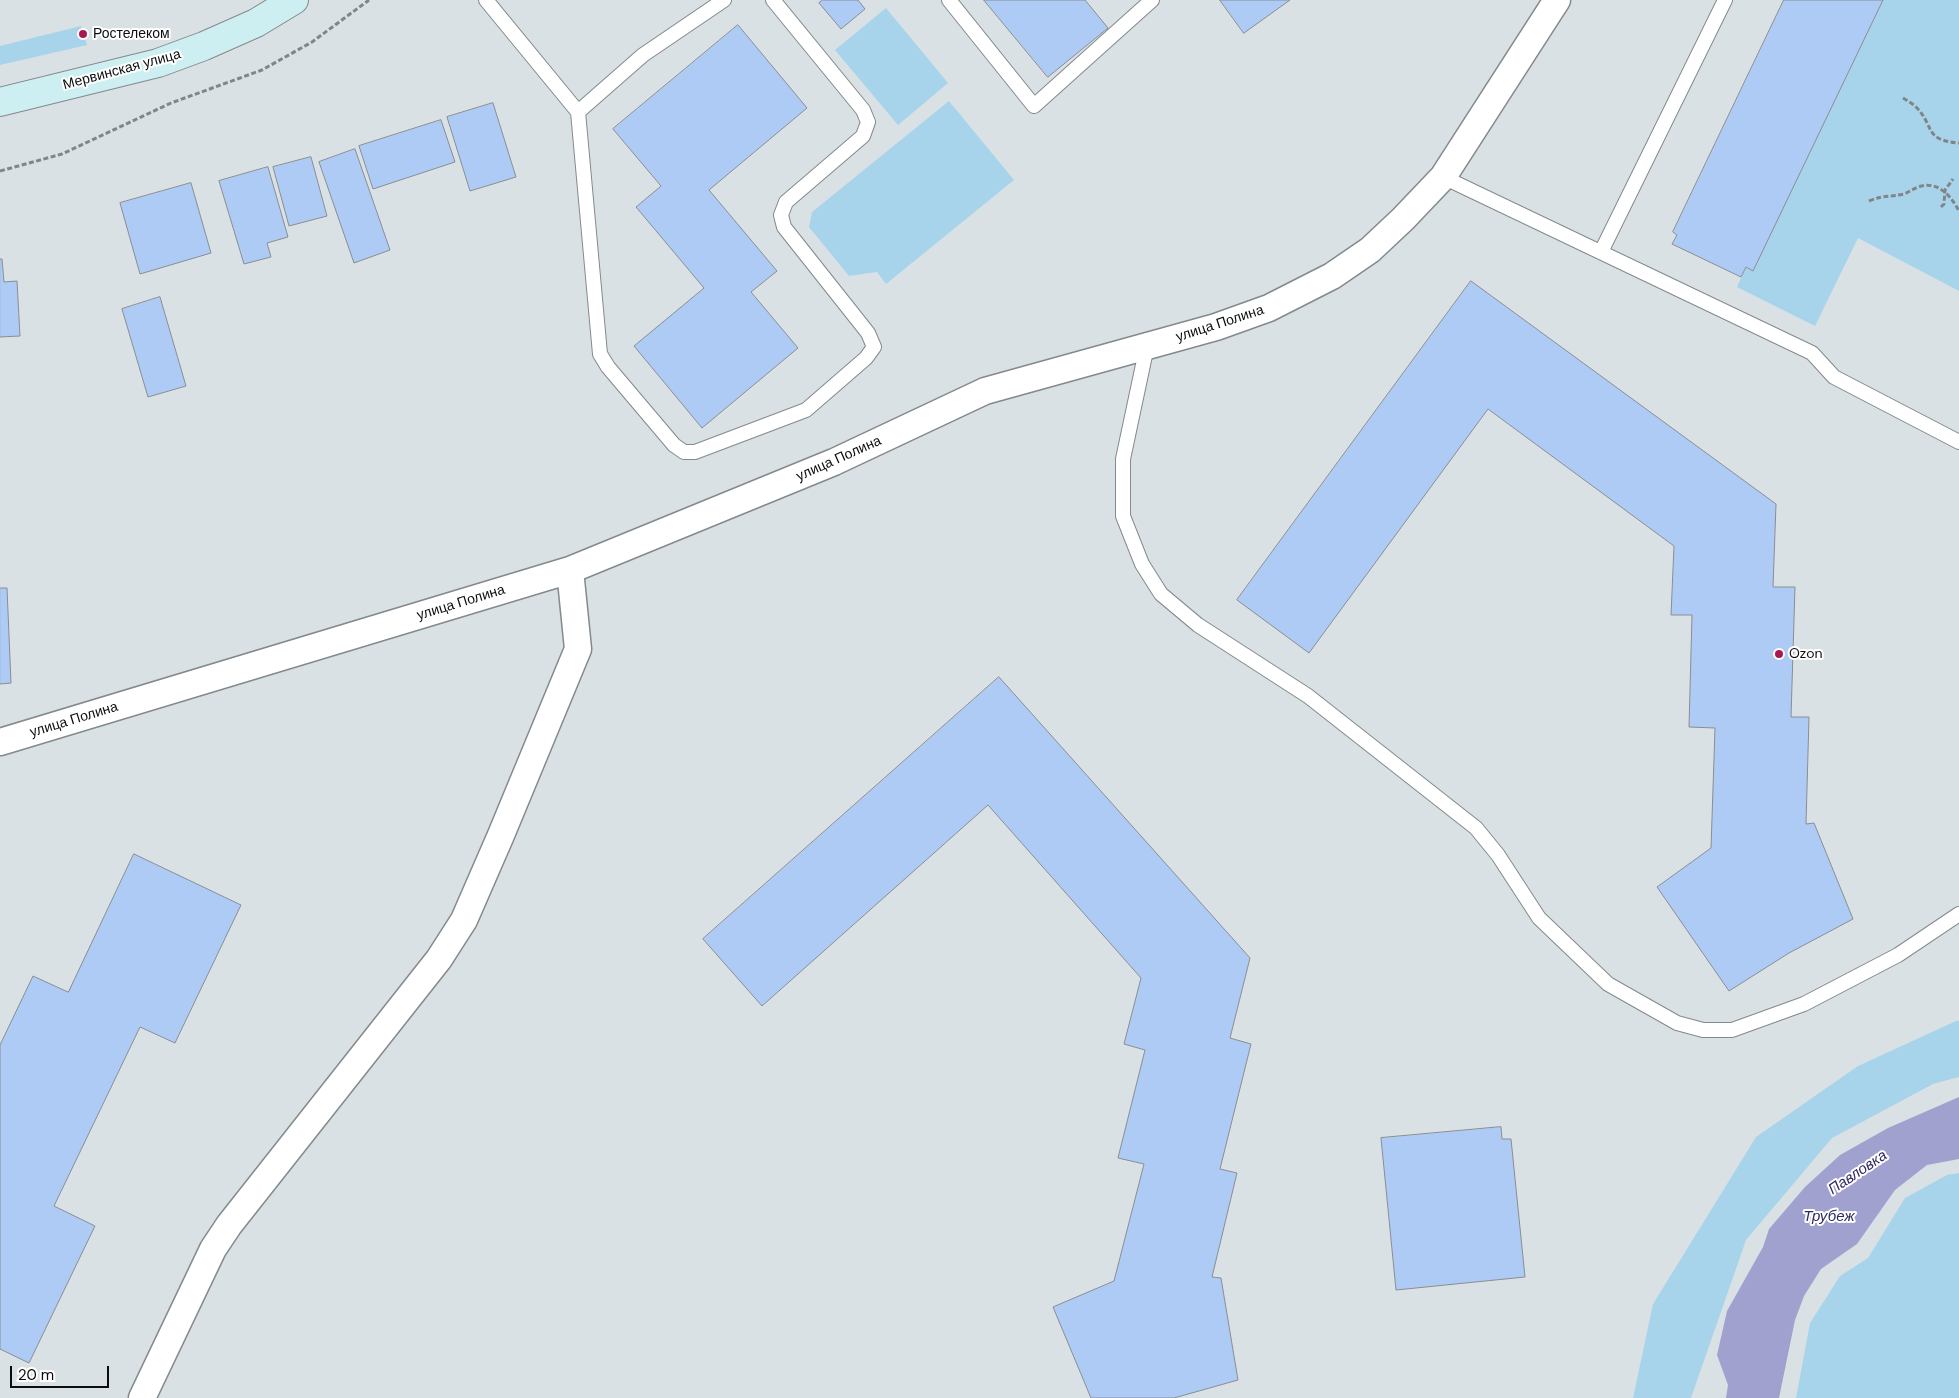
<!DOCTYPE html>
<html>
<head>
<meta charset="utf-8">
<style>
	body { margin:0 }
	#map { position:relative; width:1959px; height:1398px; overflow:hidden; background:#dae1e4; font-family:"DM Sans",sans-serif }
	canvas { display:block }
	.scale { position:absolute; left:10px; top:1366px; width:99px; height:22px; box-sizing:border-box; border:2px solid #0a0c0d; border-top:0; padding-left:6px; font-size:15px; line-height:18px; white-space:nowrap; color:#0a0c0d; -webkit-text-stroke:4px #fff; paint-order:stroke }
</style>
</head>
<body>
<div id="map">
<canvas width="1959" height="1398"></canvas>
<div class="scale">20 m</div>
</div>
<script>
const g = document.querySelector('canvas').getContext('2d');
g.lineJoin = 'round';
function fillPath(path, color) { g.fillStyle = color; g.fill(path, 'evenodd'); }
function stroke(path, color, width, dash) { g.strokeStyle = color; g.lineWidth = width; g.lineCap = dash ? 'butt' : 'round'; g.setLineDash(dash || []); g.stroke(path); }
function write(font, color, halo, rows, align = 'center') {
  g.font = font + ' "DM Sans",sans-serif'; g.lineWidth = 4; g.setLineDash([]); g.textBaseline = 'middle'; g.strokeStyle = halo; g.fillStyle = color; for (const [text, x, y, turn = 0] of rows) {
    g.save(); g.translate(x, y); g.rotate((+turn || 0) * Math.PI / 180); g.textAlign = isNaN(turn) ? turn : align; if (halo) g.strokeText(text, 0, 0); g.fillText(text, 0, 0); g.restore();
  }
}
fillPath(new Path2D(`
	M 1883,0 L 1959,0 L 1959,291 L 1858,238 L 1815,326 L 1737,287 L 1746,267 L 1753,270 Z
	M 886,8 L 948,83 L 898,125 L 835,50 Z
	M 81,26 L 87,45 L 0,65 L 0,46 Z
	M 949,101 L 1014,180 L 886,284 L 877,272 L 849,276 L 809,227 L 812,212 Z
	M 1956,1021 L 1959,1021 L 1959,1077 L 1933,1084 L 1832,1138 L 1746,1240 L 1691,1398 L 1633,1398 L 1653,1304 L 1756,1137 L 1858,1066 Z
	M 1959,1173 L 1959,1398 L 1796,1398 L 1810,1323 L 1840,1276 L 1868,1258 L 1905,1198 L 1947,1175 Z`), '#a7d4eb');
fillPath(new Path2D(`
	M 1959,1097 L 1959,1159 L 1927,1165 L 1895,1190 L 1857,1244 L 1821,1269 L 1804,1296 L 1795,1320 L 1779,1398 L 1726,1398 L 1728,1385 L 1717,1355 L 1727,1311 L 1763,1247 L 1769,1229 L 1805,1187 L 1840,1155 L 1888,1128 Z`), '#a1a1d0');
const building = new Path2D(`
	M 823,0 L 858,0 L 865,9 L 841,29 L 819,3 Z
	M 984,0 L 1085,0 L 1108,28 L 1048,77 Z
	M 1220,0 L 1290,0 L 1244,33 Z
	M 1784,0 L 1883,0 L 1753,271 L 1746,267 L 1741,277 L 1672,244 L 1677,235 L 1673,232 Z
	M 738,25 L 807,108 L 709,190 L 777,271 L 751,292 L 798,348 L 702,428 L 634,346 L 704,288 L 636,207 L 661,186 L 613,129 Z
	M 493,103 L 516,177 L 470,191 L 447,117 Z
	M 441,120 L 455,162 L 373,189 L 359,146 Z
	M 355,149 L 390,250 L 354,263 L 319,162 Z
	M 311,157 L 327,216 L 289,226 L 273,167 Z
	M 268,167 L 288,237 L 267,243 L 271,257 L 244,264 L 219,181 Z
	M 191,183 L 211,253 L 140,274 L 120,203 Z
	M 0,259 L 2,259 L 4,282 L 17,281 L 20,336 L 0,337 Z
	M 1471,281 L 1776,504 L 1773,587 L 1795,587 L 1791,717 L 1809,717 L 1806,824 L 1814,823 L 1853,919 L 1789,953 L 1729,991 L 1657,887 L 1711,848 L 1715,728 L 1689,727 L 1692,615 L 1671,615 L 1674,546 L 1488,409 L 1309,653 L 1237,600 Z
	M 160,297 L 186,386 L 148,397 L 122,309 Z
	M 0,588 L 7,588 L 11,683 L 0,684 Z
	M 999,677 L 1250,958 L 1230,1038 L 1251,1044 L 1220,1169 L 1237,1173 L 1212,1277 L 1221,1278 L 1238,1380 L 1174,1398 L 1091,1398 L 1053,1307 L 1114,1281 L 1144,1164 L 1118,1158 L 1145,1050 L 1124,1044 L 1141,978 L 988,805 L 762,1006 L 703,939 Z
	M 134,854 L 241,905 L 175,1043 L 140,1027 L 54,1206 L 95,1226 L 29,1363 L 0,1349 L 0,1045 L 33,976 L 68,992 Z
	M 1501,1127 L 1502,1139 L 1511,1139 L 1525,1277 L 1396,1290 L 1381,1138 Z`);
fillPath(building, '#aecbf5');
stroke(building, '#898d92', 1);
const lane = new Path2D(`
	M 486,0 L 578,112 L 600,354 L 608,367 L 674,445 L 684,452 L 695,452 L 806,410 L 866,358 L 874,347 L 868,333 L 784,227 L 781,215 L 786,202 L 863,136 L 868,122 L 863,110 L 773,0
	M 949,0 L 1034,106 L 1152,0
	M 578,112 L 643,55 L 724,0
	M 1443,177 L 1812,353 L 1834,377 L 1959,442
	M 1601,252 L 1725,0
	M 1147,346 L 1123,459 L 1123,516 L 1142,564 L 1161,594 L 1198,625 L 1308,696 L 1476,828 L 1498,855 L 1539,918 L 1608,984 L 1677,1023 L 1703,1030 L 1732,1030 L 1804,1004 L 1898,955 L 1959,914`);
const street = new Path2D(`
	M 0,742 L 570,570 L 834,462 L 985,391 L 1216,327 L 1269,308 L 1332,276 L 1370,250 L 1403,219 L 1443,177 L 1557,0
	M 142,1398 L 213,1249 L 229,1225 L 439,959 L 464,920 L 501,835 L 578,649 L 570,570`);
const secondary = new Path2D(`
	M 0,102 L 158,63 L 204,46 L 256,23 L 294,0`);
stroke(lane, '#83898c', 16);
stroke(street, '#83898c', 29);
stroke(secondary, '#83898c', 30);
stroke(new Path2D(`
	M 1903,98 C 1908,101 1913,104 1916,107 C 1935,126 1923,140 1959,143
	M 0,171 L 62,154 L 171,103 L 262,70 L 312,42 L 369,0
	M 1869,201 C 1883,195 1891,197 1904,194 C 1909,192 1913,189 1918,187 C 1938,180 1951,196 1959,211
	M 1941,207 L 1944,204 L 1945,190 L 1953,179`), '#808587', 3, [5, 2.5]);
stroke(lane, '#fff', 14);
stroke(street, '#fff', 26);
stroke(secondary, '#ceeff2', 28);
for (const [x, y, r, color] of [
	[83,34,5,"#aa1850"],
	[1779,654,5,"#aa1850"]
]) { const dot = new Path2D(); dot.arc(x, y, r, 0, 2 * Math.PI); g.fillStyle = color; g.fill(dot); stroke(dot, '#fff', 2); }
write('14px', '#0a0c0d', '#fff', [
	["Ростелеком",93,34],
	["Ozon",1789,654]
], 'left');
write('14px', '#0a0c0d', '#fff', [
	["Мервинская улица",122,70,-15],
	["улица Полина",1220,324,-18],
	["улица Полина",839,459,-24],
	["улица Полина",461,603,-17],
	["улица Полина",74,720,-17]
]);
write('italic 15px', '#302a63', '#fff', [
	["Павловка",1858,1173,-34],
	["Трубеж",1829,1217]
]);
</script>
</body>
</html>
